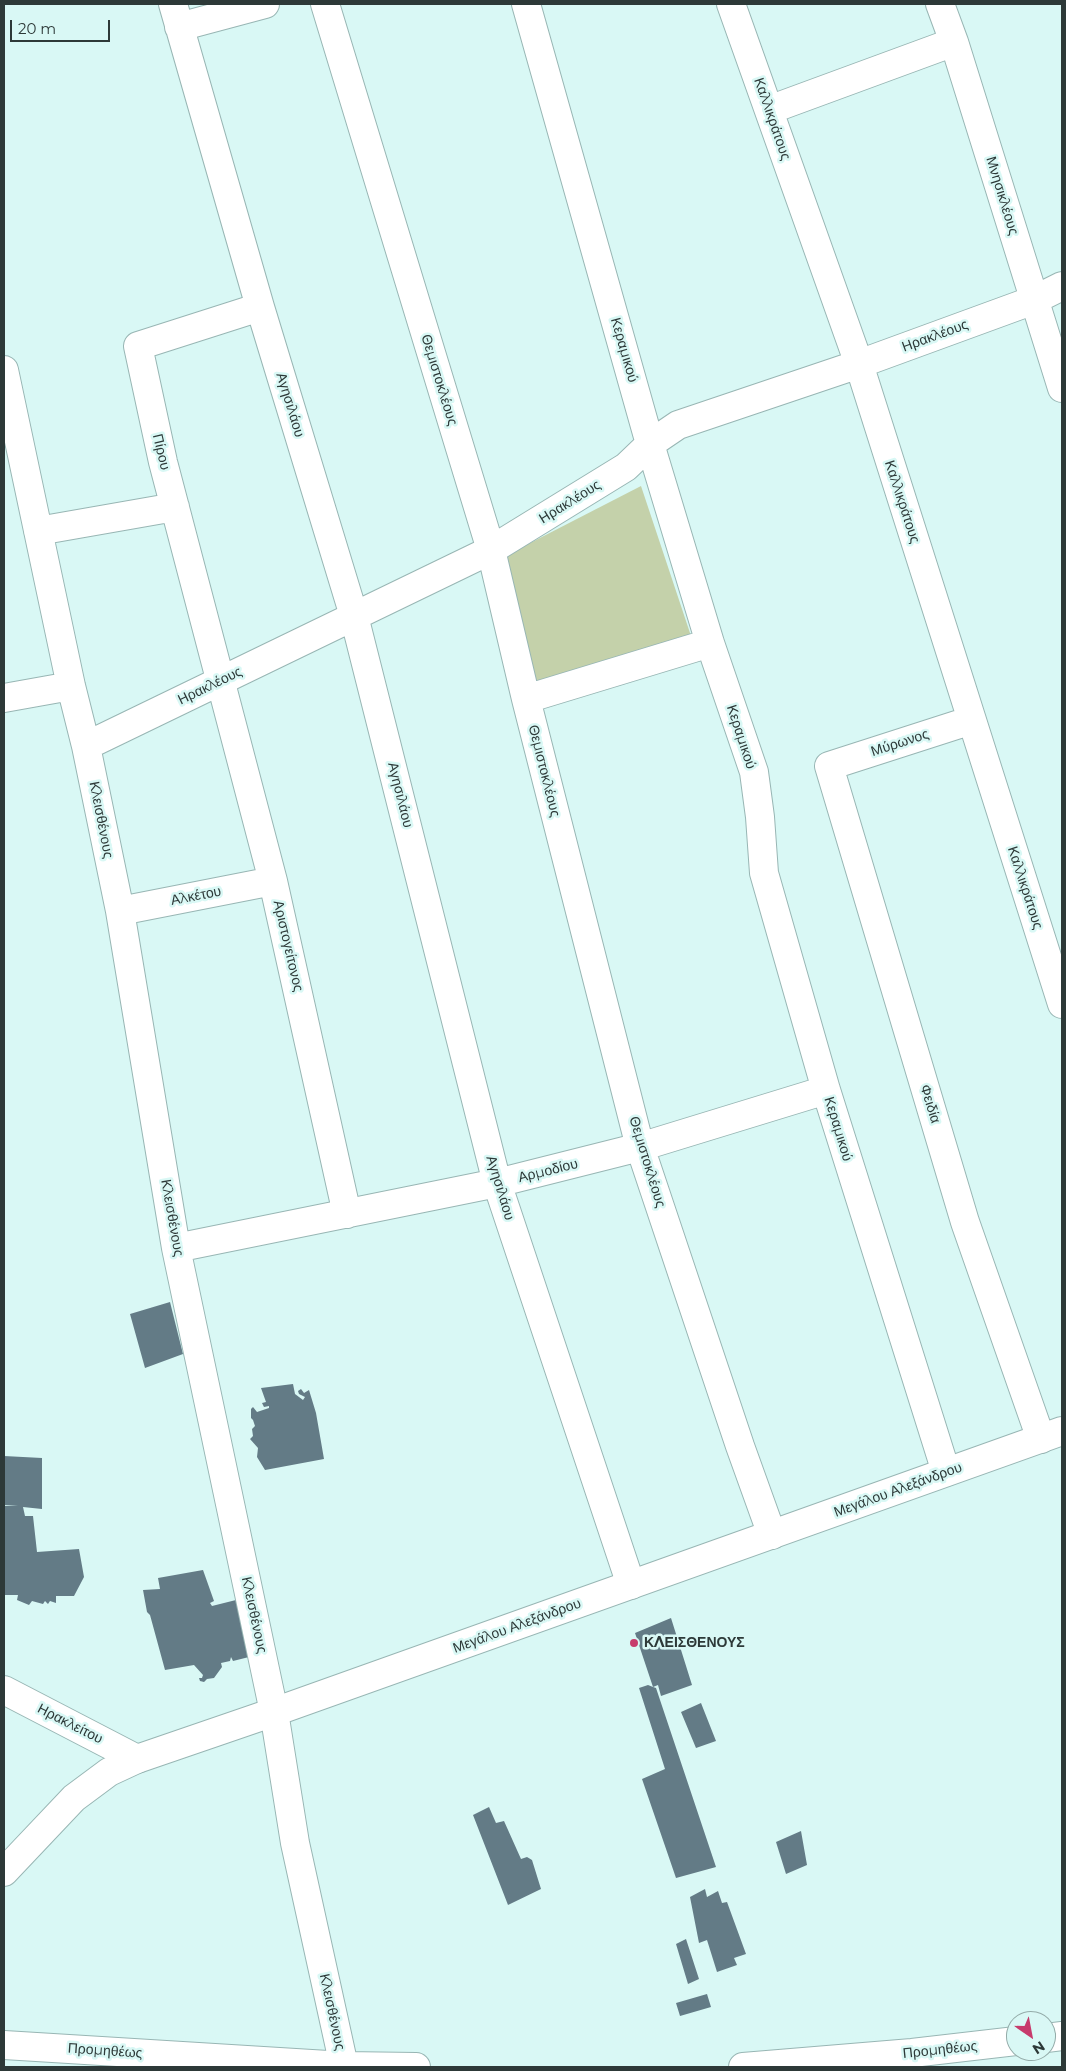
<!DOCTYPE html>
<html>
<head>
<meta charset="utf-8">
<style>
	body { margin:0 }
	#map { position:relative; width:1066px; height:2071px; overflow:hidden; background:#d9f8f5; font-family:Montserrat,sans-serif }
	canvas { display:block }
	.frame { position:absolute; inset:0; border:5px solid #2d3938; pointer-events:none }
	.north { position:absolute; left:1006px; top:2011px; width:50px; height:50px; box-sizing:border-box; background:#d9f8f5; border:1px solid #94aca9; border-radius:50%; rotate:147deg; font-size:14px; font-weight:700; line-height:20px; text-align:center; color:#2d3938 }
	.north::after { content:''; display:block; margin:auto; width:18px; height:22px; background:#c73b6c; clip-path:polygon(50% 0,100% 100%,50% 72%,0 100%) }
	.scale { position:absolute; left:10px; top:20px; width:100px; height:22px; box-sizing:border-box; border:2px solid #2d3938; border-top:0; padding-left:6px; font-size:15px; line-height:18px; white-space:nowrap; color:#2d3938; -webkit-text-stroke:4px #d9f8f5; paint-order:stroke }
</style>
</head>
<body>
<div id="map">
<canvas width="1066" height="2071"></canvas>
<div class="frame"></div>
<div class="north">N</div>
<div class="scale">20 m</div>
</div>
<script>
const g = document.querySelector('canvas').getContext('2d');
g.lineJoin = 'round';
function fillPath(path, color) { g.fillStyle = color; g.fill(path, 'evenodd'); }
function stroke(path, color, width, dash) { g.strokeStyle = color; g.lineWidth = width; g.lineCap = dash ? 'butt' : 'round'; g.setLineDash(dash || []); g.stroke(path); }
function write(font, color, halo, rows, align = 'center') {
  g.font = font + ' Montserrat,sans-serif'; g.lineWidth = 5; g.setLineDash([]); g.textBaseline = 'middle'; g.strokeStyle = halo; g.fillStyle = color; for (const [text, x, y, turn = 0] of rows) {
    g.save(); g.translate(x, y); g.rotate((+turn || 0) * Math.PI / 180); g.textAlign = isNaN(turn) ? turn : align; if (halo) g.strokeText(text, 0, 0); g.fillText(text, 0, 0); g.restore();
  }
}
fillPath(new Path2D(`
	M 641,486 L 691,636 L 533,689 L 501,558 Z`), '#c4d1aa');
fillPath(new Path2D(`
	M 170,1302 L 183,1354 L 145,1368 L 130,1314 Z
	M 293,1384 L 295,1394 L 303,1400 L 305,1397 L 299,1394 L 298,1391 L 301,1389 L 304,1393 L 309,1390 L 316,1413 L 324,1459 L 265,1470 L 257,1457 L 258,1448 L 250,1439 L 253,1436 L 252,1429 L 255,1426 L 253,1420 L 251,1418 L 251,1409 L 253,1407 L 257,1412 L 269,1408 L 269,1406 L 264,1407 L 262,1403 L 266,1402 L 261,1388 Z
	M 4,1456 L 42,1458 L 42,1509 L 23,1507 L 25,1516 L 33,1516 L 37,1552 L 79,1549 L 84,1577 L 74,1596 L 56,1596 L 56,1603 L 50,1601 L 48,1604 L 45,1601 L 43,1604 L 32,1601 L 29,1605 L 17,1600 L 18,1595 L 4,1595 L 4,1506 L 18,1506 L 4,1505 Z
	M 203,1570 L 214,1601 L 210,1603 L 212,1606 L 236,1600 L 249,1657 L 233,1661 L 231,1657 L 230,1661 L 221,1663 L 222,1667 L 214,1678 L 207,1679 L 204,1682 L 200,1681 L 199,1678 L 202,1678 L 203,1675 L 194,1665 L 165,1670 L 150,1615 L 147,1612 L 143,1590 L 160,1589 L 158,1578 Z
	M 671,1618 L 692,1685 L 661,1696 L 658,1685 L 653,1687 L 656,1688 L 716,1867 L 676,1878 L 642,1779 L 665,1769 L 639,1688 L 648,1685 L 653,1687 L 635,1633 Z
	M 701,1703 L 716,1741 L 696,1748 L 681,1712 Z
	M 489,1807 L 496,1823 L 504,1821 L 521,1859 L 527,1857 L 532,1860 L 541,1889 L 508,1905 L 473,1815 Z
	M 801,1831 L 807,1865 L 786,1874 L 776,1842 Z
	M 705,1889 L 707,1897 L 718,1891 L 722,1903 L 727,1902 L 746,1954 L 734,1958 L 737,1965 L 717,1972 L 707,1940 L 699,1943 L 690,1897 Z
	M 686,1939 L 699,1979 L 688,1984 L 676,1944 Z
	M 707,1994 L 711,2007 L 680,2016 L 676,2003 Z`), '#637b86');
const minor = new Path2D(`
	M 173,4 L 260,307 L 354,616 L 497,1183 L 631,1585
	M 325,4 L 491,550 L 526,699 L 640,1147 L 740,1446 L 772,1535
	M 526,4 L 650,444 L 710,643 L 754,772 L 760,817 L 764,873 L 826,1090 L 946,1472
	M 731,4 L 859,364 L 1062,1004
	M 940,4 L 954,42 L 1062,388
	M 179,27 L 265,4
	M 769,110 L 954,42
	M 260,307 L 138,346 L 163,462 L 273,881 L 347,1214
	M 4,370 L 71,686 L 86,746 L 120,911 L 176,1248 L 274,1712 L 295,1843 L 344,2066
	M 38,531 L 175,507
	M 4,698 L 71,686
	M 526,699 L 710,643
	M 972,720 L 829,766 L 965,1222 L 1041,1439
	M 86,746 L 491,550 L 626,467 L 650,444 L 678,425 L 859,364 L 1034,300 L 1062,286
	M 120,911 L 273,881
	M 176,1248 L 497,1183 L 640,1147 L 826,1090
	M 4,1690 L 137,1759
	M 1046,2038 L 1062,2036
	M 4,2045 L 344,2066 L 416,2067
	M 743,2067 L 912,2053 L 1016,2041`);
const major = new Path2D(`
	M 4,1872 L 74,1798 L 109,1772 L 137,1759 L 274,1712 L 1062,1431`);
stroke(minor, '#98b6b4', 30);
stroke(major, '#98b6b4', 30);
stroke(minor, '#fff', 28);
stroke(major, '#fff', 28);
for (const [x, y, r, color] of [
	[634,1643,5,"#c73b6c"]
]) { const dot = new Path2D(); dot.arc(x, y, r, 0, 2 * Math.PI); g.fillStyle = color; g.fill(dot); stroke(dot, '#d9f8f5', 2); }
write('14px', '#2d3938', '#d9f8f5', [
	["Καλλικράτους",772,119,71],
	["Μνησικλέους",1002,196,73],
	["Ηρακλέους",935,336,-20],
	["Κεραμικού",624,350,74],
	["Θεμιστοκλέους",439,380,73],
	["Αγησιλάου",290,405,73],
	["Πίρου",161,452,77],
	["Ηρακλέους",570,502,-32],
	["Καλλικράτους",902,502,72],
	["Ηρακλέους",210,686,-26],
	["Κεραμικού",741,737,72],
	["Μύρωνος",900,743,-18],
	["Θεμιστοκλέους",544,771,76],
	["Αγησιλάου",400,795,76],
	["Κλεισθένους",101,820,79],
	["Καλλικράτους",1025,888,72],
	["Αλκέτου",196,896,-11],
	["Αριστογείτονος",288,946,77],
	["Φειδία",930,1104,73],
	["Κεραμικού",838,1129,73],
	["Θεμιστοκλέους",647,1162,73],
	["Αρμοδίου",548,1171,-14],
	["Αγησιλάου",500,1188,73],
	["Κλεισθένους",172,1218,80],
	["Μεγάλου Αλεξάνδρου",898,1490,-20],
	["Κλεισθένους",254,1615,78],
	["Μεγάλου Αλεξάνδρου",517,1626,-20],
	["Ηρακλείτου",70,1724,27],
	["Κλεισθένους",332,2012,78],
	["Προμηθέως",940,2050,-6],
	["Προμηθέως",105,2051,4]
]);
write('bold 14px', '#2d3938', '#d9f8f5', [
	["ΚΛΕΙΣΘΕΝΟΥΣ",644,1643]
], 'left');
</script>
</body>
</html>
